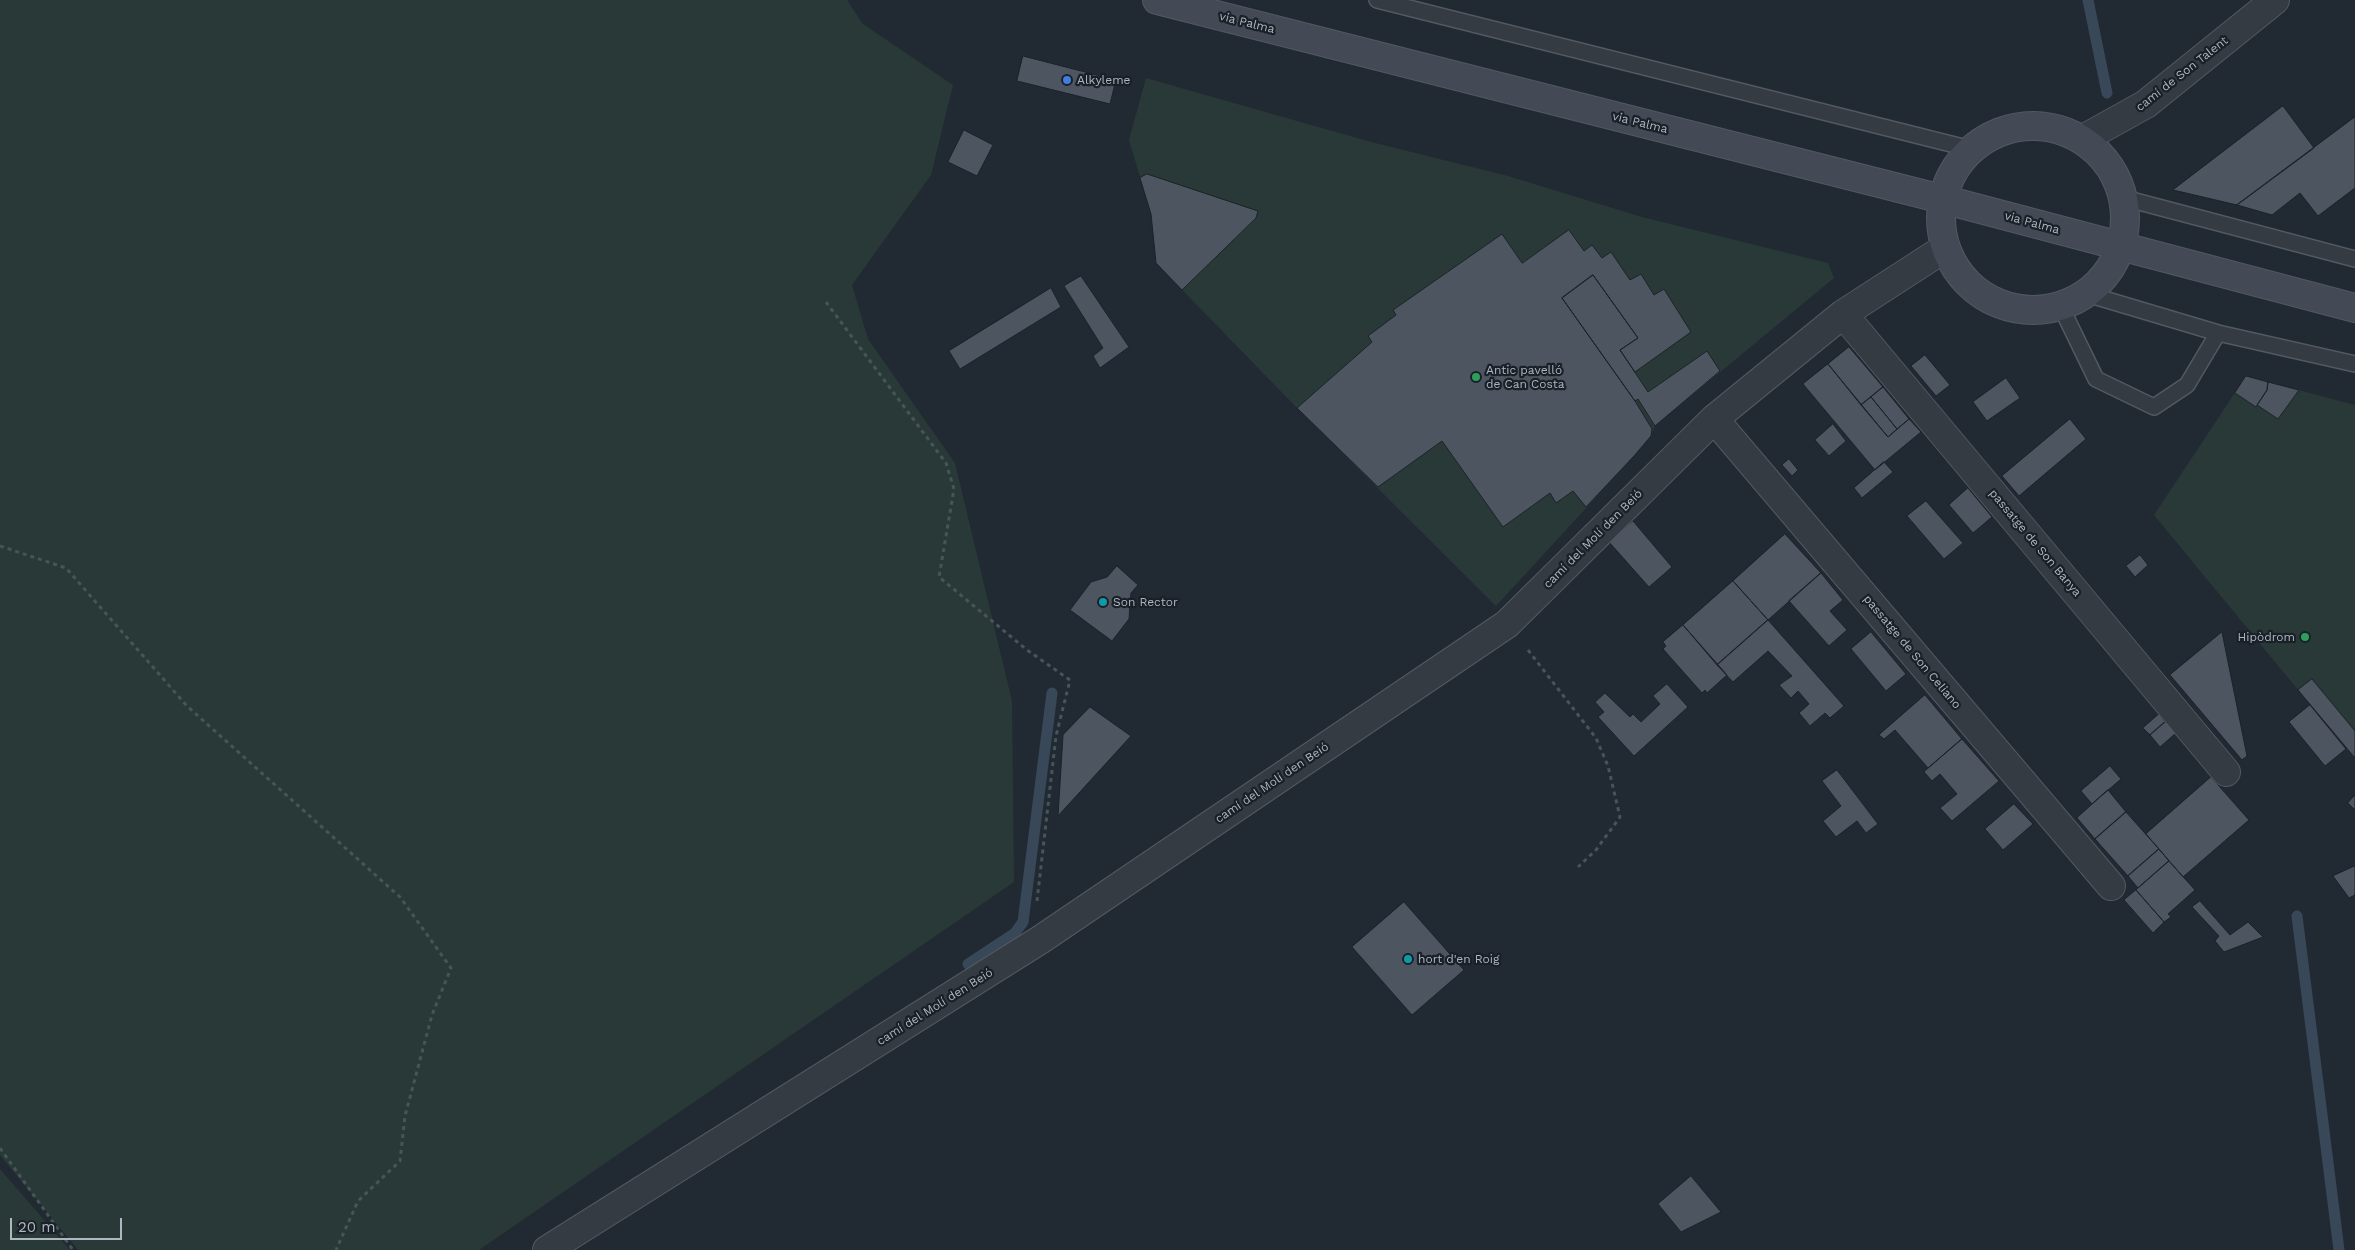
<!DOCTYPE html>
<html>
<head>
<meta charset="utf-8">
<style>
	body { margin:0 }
	#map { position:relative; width:2355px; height:1250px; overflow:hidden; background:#212932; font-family:"Work Sans",sans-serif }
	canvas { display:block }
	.scale { position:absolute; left:10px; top:1218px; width:112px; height:22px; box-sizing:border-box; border:2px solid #aeb6c0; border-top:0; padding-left:6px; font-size:15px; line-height:18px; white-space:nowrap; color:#aeb6c0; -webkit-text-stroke:4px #1a2027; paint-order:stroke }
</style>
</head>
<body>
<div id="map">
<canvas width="2355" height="1250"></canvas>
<div class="scale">20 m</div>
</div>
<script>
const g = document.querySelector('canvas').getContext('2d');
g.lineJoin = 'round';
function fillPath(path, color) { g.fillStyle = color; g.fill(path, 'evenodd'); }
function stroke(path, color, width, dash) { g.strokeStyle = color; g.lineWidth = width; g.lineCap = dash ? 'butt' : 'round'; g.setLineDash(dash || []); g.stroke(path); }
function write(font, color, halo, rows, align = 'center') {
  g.font = font + ' "Work Sans",sans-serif'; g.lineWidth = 4.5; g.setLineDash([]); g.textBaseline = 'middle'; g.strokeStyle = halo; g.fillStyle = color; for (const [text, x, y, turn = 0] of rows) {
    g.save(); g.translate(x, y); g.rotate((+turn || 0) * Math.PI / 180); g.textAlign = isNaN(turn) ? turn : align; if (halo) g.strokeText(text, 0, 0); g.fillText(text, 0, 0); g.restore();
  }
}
fillPath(new Path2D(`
	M 0,0 L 847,0 L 863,24 L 953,85 L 931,175 L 852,285 L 868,339 L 955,463 L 1012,701 L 1014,882 L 479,1250 L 78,1250 L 0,1155 Z
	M 1146,78 L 1371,142 L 1508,176 L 1642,217 L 1828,263 L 1834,278 L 1655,426 L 1651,436 L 1634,456 L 1496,606 L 1297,408 L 1156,263 L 1151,214 L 1129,140 Z
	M 2246,376 L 2355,405 L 2355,759 L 2154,515 Z
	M 0,1169 L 70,1250 L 0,1250 Z`), '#293938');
stroke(new Path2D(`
	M 2088,0 L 2107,93
	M 2297,916 L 2339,1250
	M 968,964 L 1015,933 L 1023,922 L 1052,693`), '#384859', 11);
const building = new Path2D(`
	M 1023,56 L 1116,80 L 1110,104 L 1017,81 Z
	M 2283,106 L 2314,148 L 2237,205 L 2173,190 Z
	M 2355,117 L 2355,188 L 2318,216 L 2300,193 L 2272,215 L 2237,205 Z
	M 964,130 L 993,145 L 977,176 L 948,162 Z
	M 1147,174 L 1258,211 L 1256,218 L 1182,290 L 1156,263 L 1151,214 L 1140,178 Z
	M 1569,230 L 1584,251 L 1592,245 L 1602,258 L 1611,252 L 1630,280 L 1641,274 L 1654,295 L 1664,289 L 1691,332 L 1635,372 L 1620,350 L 1638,338 L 1593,275 L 1562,298 L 1635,401 L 1652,429 L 1651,436 L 1634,456 L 1586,507 L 1573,491 L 1556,503 L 1550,493 L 1503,527 L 1442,441 L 1378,487 L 1297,408 L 1372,342 L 1368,336 L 1396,315 L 1393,310 L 1502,234 L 1522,263 Z
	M 1593,275 L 1638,338 L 1620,350 L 1648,392 L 1707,351 L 1720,371 L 1655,426 L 1638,399 L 1635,401 L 1562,298 Z
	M 1081,276 L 1129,347 L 1100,368 L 1093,356 L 1103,348 L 1064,286 Z
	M 1051,288 L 1061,307 L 960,369 L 949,351 Z
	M 1849,347 L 1883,387 L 1861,405 L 1828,364 Z
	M 1925,355 L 1950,385 L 1936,396 L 1911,366 Z
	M 1828,364 L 1888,437 L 1909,419 L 1921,432 L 1875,470 L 1803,384 Z
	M 2246,376 L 2268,382 L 2267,390 L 2256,407 L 2235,393 Z
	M 2006,378 L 2020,398 L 1987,421 L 1973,402 Z
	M 2268,382 L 2299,390 L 2278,419 L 2257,405 L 2267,390 Z
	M 1883,387 L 1909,419 L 1897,429 L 1871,397 Z
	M 1871,397 L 1897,429 L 1888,437 L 1861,405 Z
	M 2070,419 L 2086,439 L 2019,496 L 2002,476 Z
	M 1833,424 L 1846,441 L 1829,456 L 1815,440 Z
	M 1789,459 L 1798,470 L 1792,476 L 1782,465 Z
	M 1884,462 L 1893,472 L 1862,498 L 1854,488 Z
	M 1968,488 L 1992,517 L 1973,533 L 1949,505 Z
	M 1926,501 L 1963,543 L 1944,559 L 1907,516 Z
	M 1633,521 L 1672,567 L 1649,587 L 1609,542 Z
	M 1785,534 L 1821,573 L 1768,620 L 1733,581 Z
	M 2140,555 L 2148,565 L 2135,577 L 2126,566 Z
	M 1117,566 L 1138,585 L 1131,593 L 1129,619 L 1112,641 L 1070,610 L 1091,582 L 1107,577 Z
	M 1821,573 L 1843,600 L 1830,611 L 1847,630 L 1829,646 L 1789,601 Z
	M 1733,581 L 1768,620 L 1717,665 L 1683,625 Z
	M 1768,620 L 1844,706 L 1830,718 L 1825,713 L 1810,726 L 1799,713 L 1809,704 L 1798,691 L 1791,698 L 1779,685 L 1792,676 L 1768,651 L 1733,682 L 1717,665 Z
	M 1683,625 L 1727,675 L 1707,693 L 1705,690 L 1702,693 L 1663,649 L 1666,646 L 1663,642 Z
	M 1871,632 L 1906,674 L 1886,691 L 1851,649 Z
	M 2222,632 L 2247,756 L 2242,760 L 2170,675 Z
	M 2312,679 L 2355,731 L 2355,758 L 2298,690 Z
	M 1667,684 L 1688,707 L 1634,756 L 1598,717 L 1604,712 L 1595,702 L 1605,693 L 1630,717 L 1633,714 L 1641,722 L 1660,704 L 1653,696 Z
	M 1925,695 L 1962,739 L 1928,768 L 1895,730 L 1884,739 L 1879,735 Z
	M 2310,705 L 2346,749 L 2325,766 L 2289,722 Z
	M 1090,707 L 1131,736 L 1058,816 L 1063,735 Z
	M 2159,714 L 2165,722 L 2150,735 L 2143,728 Z
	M 2165,722 L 2176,733 L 2160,747 L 2150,735 Z
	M 1962,739 L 1999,781 L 1952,821 L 1940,808 L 1957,794 L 1940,774 L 1932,781 L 1924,772 Z
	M 2110,766 L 2121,779 L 2092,804 L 2081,791 Z
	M 1837,770 L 1878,824 L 1866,833 L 1857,821 L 1836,837 L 1823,821 L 1841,806 L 1822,781 Z
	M 2211,777 L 2249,820 L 2183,877 L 2146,834 Z
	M 2108,790 L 2126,812 L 2095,839 L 2077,818 Z
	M 2355,795 L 2355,810 L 2348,803 Z
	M 2014,804 L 2033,824 L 2003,850 L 1985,829 Z
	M 2126,812 L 2159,849 L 2128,876 L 2095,839 Z
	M 2159,849 L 2169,861 L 2138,888 L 2128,876 Z
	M 2169,861 L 2195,890 L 2168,914 L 2171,917 L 2164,922 L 2136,890 Z
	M 2355,866 L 2355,895 L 2349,898 L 2333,876 Z
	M 2136,890 L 2164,922 L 2153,933 L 2124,900 Z
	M 2200,901 L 2230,935 L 2248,922 L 2263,937 L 2224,952 L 2215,941 L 2219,936 L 2192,907 Z
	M 1404,902 L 1464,970 L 1412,1015 L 1352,947 Z
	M 1691,1176 L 1721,1212 L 1681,1232 L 1658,1204 Z`);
fillPath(building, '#4c5560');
stroke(building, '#1c2229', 1);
const service = new Path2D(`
	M 1377,0 L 1971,149
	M 2124,198 L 2355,259
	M 2087,294 L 2218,333 L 2355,364
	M 2061,307 L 2096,379 L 2154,407 L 2187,385 L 2218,333`);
const minor = new Path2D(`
	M 2083,139 L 2146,104 L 2275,0
	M 1843,314 L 2226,772
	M 1714,419 L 2111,886
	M 547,1250 L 1040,940 L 1507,624 L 1714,419 L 1843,314 L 1945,248`);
const secondary = new Path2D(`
	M 1157,0 L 1942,199 L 2355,308
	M1941 218a92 92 0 1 1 184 0a92 92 0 1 1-184 0Z`);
stroke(service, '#525961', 18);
stroke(minor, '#525961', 30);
stroke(secondary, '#525961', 30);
stroke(new Path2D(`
	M 826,302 L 946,463 L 954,489 L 939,577 L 1027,650 L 1070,680 L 1056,736 L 1037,901
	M 0,546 L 66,568 L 187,706 L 400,897 L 451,968 L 432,1015 L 405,1116 L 400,1161 L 358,1201 L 336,1250
	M 1528,650 L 1596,738 L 1608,766 L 1620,817 L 1596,850 L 1578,867
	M 0,1148 L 73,1250`), '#465658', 3, [4, 4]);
stroke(service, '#343b43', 15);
stroke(minor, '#343b43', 28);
stroke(secondary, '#434a55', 28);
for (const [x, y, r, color] of [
	[1067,80,5,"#3f7fe0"],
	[1476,377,5,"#2e9e5b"],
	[1103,602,5,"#0f9aa8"],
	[2305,637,5,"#2e9e5b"],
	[1408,959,5,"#0f9aa8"]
]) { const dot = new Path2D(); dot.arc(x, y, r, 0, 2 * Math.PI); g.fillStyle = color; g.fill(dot); stroke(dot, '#1a2027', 2); }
write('12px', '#aeb6c0', '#1a2027', [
	["via Palma",1247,23,14],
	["camí de Son Talent",2182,74,-38],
	["via Palma",1640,123,14],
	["via Palma",2032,223,15],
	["camí del Molí den Beió",1593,539,-45],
	["passatge de Son Banya",2035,543,50],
	["passatge de Son Celiano",1912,652,50],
	["camí del Molí den Beió",1272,783,-34],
	["camí del Molí den Beió",935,1007,-32]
]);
write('12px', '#aeb6c0', '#1a2027', [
	["Alkyleme",1077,80],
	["Antic pavelló",1486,370],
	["de Can Costa",1486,384],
	["Son Rector",1113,602],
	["Hipòdrom",2295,637,"right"],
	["hort d'en Roig",1418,959]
], 'left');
</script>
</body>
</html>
